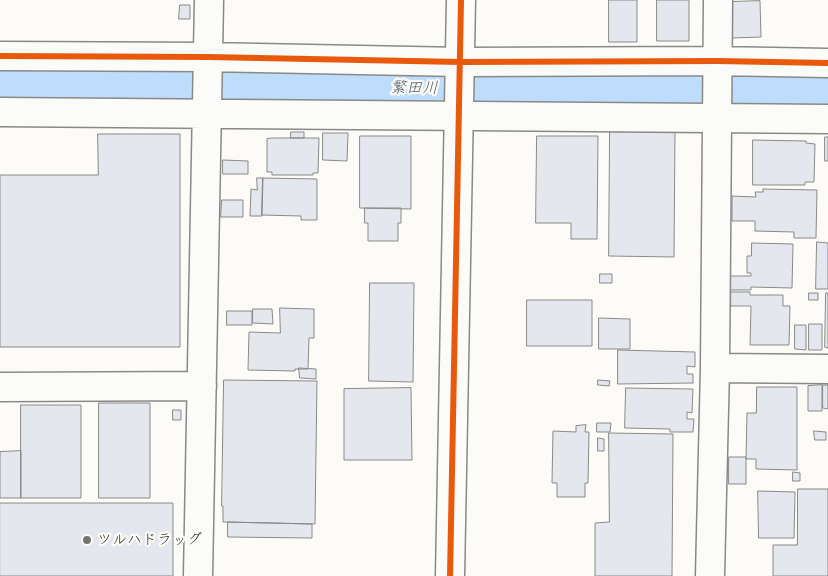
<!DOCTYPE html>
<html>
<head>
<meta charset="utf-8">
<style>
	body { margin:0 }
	canvas { display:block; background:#fcfbf8 }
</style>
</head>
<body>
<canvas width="828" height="576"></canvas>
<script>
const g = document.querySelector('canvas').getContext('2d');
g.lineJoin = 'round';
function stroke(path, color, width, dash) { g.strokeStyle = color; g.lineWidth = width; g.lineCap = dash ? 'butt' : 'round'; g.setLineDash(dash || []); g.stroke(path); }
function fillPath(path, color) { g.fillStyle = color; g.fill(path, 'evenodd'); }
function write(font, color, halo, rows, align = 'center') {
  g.font = font + ' Delius,"Klee One",sans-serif'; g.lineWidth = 4.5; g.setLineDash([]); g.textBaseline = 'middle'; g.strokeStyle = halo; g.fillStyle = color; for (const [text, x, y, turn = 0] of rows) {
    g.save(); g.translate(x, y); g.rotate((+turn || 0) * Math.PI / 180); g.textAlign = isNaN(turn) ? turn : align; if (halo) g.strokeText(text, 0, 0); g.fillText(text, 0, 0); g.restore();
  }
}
stroke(new Path2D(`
	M 0,84 L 672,92 L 828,92`), '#bedcfc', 62);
const building = new Path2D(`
	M 609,0 L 637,0 L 637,42 L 609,42 Z
	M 657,0 L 689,0 L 689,41 L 657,41 Z
	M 760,1 L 761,37 L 731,38 L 730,2 Z
	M 180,5 L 190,5 L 190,19 L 179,19 Z
	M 610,130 L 675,130 L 674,257 L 609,256 Z
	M 291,132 L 304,132 L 304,138 L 291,138 Z
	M 323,133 L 348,133 L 347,161 L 323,160 Z
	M 98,134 L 180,134 L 180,347 L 0,347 L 0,175 L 98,175 Z
	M 360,136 L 411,136 L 411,209 L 360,208 Z
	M 537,136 L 598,136 L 597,239 L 571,239 L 571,223 L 536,223 Z
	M 825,137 L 828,137 L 828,161 L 825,161 Z
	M 273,138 L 319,138 L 318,173 L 313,173 L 313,175 L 272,175 L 272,172 L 267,172 L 267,139 Z
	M 753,140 L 806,141 L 806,143 L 815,144 L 814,182 L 805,182 L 805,185 L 753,185 Z
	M 223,160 L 248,161 L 248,174 L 223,174 Z
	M 257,178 L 263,178 L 262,216 L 250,216 L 251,189 L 257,190 Z
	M 263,178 L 317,179 L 317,220 L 301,220 L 301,216 L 262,215 Z
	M 763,189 L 817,190 L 816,238 L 794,238 L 794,232 L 755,231 L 755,221 L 732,221 L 732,196 L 756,197 L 755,192 L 763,192 Z
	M 222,200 L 243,200 L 243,217 L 221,217 Z
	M 365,208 L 401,208 L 401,223 L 398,223 L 398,241 L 368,241 L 368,223 L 365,223 Z
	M 817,242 L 828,243 L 828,289 L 816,289 Z
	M 752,243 L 793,244 L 792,288 L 751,287 L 751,290 L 729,290 L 729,276 L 751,276 L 751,273 L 747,273 L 747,256 L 751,256 Z
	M 600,274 L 612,274 L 612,283 L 600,283 Z
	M 370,283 L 414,283 L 413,382 L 369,381 Z
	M 731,292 L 750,292 L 750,295 L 783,295 L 783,306 L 790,306 L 789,345 L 750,345 L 751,306 L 731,306 Z
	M 809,293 L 818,293 L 818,300 L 809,300 Z
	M 826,293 L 828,293 L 828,348 L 825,347 Z
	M 527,300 L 592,300 L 592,346 L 527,346 Z
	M 280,308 L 314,309 L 314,338 L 309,338 L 308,369 L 295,369 L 295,371 L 248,370 L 249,332 L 280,333 Z
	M 253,309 L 272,309 L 273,324 L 253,323 Z
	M 227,311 L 252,311 L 252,325 L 227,325 Z
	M 599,318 L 630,319 L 630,349 L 599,349 Z
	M 809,324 L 822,324 L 822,350 L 809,350 Z
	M 795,325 L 806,325 L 806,350 L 795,349 Z
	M 618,350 L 695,352 L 695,367 L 687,366 L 687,374 L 693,374 L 693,383 L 618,384 Z
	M 299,368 L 316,369 L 316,379 L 300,378 Z
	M 224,380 L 317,381 L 315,524 L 223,522 L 223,506 L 222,506 Z
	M 598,380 L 610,381 L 609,386 L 598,385 Z
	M 822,385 L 822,411 L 808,411 L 808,386 Z
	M 823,385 L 828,385 L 828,409 L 823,408 Z
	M 757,387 L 797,387 L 797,470 L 756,469 L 756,459 L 746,459 L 747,413 L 756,413 Z
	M 411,388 L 412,460 L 344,460 L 344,389 Z
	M 626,388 L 693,389 L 692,413 L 687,412 L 687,419 L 694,419 L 693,432 L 670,432 L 670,429 L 625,428 Z
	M 99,403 L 150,403 L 150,498 L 99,498 Z
	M 21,405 L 81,405 L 81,498 L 21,498 Z
	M 173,410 L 181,410 L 181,420 L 173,420 Z
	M 597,423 L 611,423 L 610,432 L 597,432 Z
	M 586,425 L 585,432 L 589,432 L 588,483 L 585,483 L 585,497 L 557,497 L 557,483 L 552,483 L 553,431 L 576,432 L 576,426 Z
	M 814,431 L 826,432 L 826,440 L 815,440 Z
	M 609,433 L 673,434 L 672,576 L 595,576 L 595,523 L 609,522 Z
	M 598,438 L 604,439 L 604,451 L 598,451 Z
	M 21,451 L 21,498 L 0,498 L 0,452 Z
	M 729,457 L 746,457 L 746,484 L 729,484 Z
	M 793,472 L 800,473 L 800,481 L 793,481 Z
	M 798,489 L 828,489 L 828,576 L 773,576 L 773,545 L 797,545 Z
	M 758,491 L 795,492 L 794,538 L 759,538 Z
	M 0,503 L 173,503 L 173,576 L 0,576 Z
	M 228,522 L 312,524 L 312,538 L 228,537 Z`);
fillPath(building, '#e5e7ef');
stroke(building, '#898987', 1);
const minor = new Path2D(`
	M 0,56 L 208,57 L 461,62 L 717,61 L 828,63
	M 0,112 L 828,119
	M 715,368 L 828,369
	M 0,387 L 202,386
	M 198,576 L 209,0
	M 710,576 L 715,368 L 718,0`);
const tertiary = new Path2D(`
	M 450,576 L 461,0`);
stroke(minor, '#898987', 31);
stroke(tertiary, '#898987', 31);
stroke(minor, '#fbfbf9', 28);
stroke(tertiary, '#fbfbf9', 28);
stroke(new Path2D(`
	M 0,56 L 208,57 L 461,62 L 717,61 L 828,63
	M 450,576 L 461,0`), '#e8590c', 6);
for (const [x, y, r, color] of [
	[87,540,5,"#747473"]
]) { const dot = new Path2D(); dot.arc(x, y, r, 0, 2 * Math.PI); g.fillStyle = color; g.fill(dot); stroke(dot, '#fdfcf7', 2); }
write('15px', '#2b2b2b', '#fdfcf7', [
	["ツルハドラッグ",97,540]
], 'left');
write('italic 16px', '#4f5c6a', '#fdfcf7', [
	["繁田川",414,88,1]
]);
</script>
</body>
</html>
